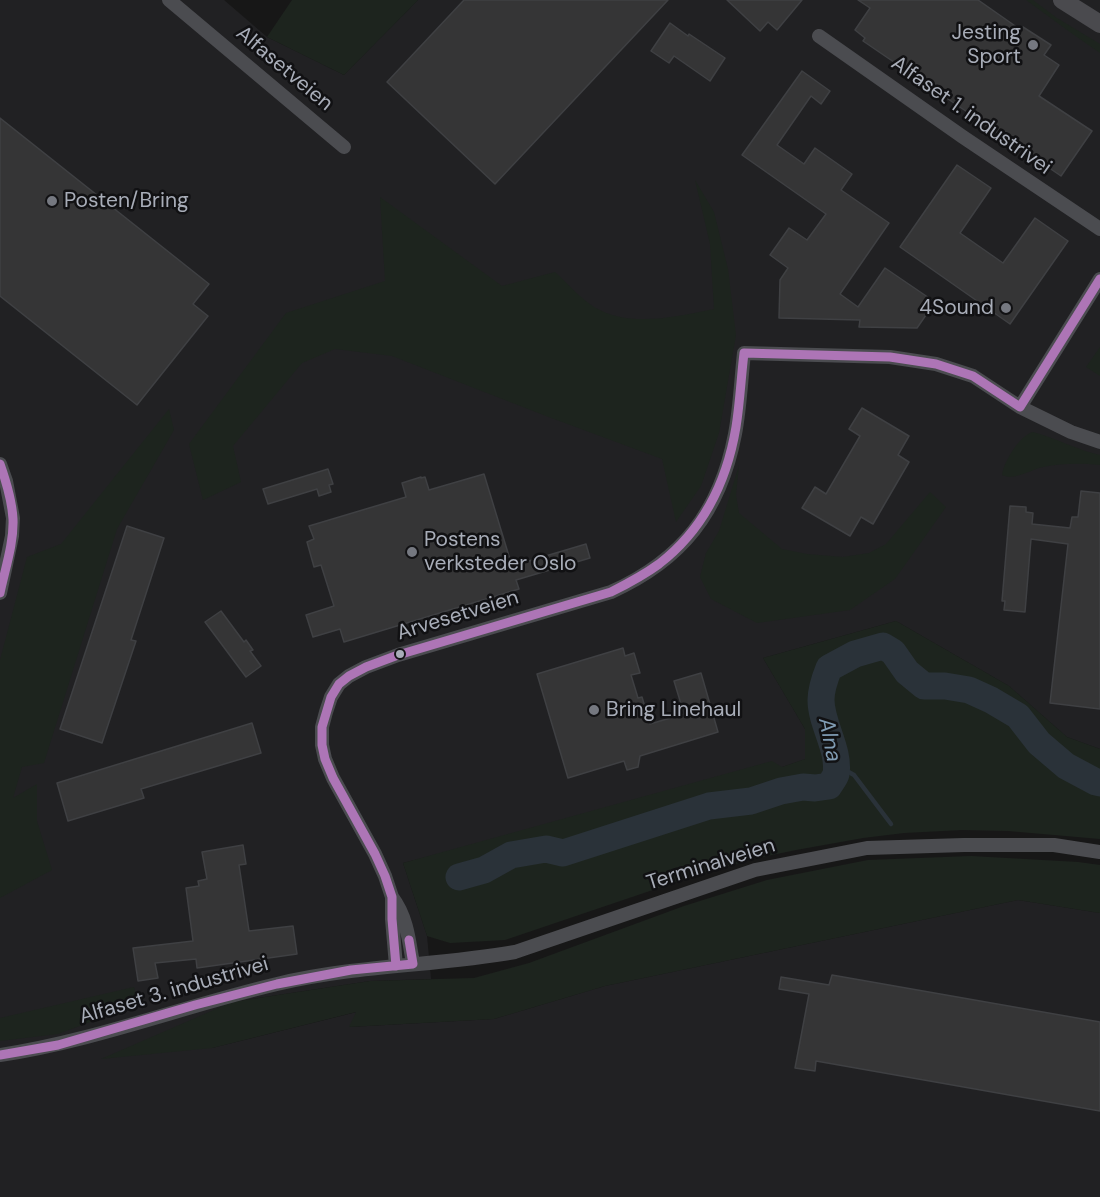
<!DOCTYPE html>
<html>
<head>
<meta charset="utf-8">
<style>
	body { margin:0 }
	canvas { display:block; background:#171717 }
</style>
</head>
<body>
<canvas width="1100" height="1197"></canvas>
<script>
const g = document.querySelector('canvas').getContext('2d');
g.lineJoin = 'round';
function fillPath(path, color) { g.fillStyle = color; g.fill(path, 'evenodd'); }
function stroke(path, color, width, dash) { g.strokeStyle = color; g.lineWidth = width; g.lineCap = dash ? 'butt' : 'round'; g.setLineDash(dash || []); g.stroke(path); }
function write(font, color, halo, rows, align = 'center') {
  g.font = font + ' "DM Sans",sans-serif'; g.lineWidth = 5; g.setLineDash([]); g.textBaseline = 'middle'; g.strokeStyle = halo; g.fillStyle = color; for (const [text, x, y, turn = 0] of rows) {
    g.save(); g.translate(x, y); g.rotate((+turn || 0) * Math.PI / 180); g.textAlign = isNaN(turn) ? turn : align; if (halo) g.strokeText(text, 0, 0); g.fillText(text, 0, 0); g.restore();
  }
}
fillPath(new Path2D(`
	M 0,0 L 224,0 L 267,37 L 344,75 L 418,0 L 1100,0 L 1100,749 L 1067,737 L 1009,686 L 896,621 L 763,658 L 805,729 L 806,759 L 782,767 L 403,863 L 427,936 L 431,979 L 370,981 L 232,1002 L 212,1048 L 357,1012 L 350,1027 L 494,1019 L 605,986 L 1018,900 L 1100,913 L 1100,1197 L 0,1197 Z`), '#212123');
fillPath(new Path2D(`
	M 292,0 L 418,0 L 344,75 L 267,37 Z
	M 1026,0 L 1033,0 L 1057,18 L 1100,44 L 1100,53 L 1074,35 Z
	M 695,180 L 714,212 L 728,269 L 736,335 L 719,433 L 701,486 L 676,522 L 662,459 L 546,416 L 392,356 L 335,349 L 302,363 L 233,446 L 241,482 L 203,500 L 189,444 L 286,313 L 385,281 L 380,197 L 502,286 L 555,272 C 566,282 581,299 594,307 C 629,328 675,317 714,309 L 710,244 Z
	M 1100,347 L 1100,376 L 1086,367 Z
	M 169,409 L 174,430 L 117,529 L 44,763 L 22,767 L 13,798 L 37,784 L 37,821 L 52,870 L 0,898 L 0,660 L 27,557 L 61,544 Z
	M 1033,432 C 1056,438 1077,450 1100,455 L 1100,465 C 1082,463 1061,463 1043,467 C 1030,470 1014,481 1002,475 C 1004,461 1020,435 1033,432 Z
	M 739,465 L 736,495 L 739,513 L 782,549 L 807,554 L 843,557 L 869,553 L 886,544 L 930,492 L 946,507 L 895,579 L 850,610 L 757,623 L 711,599 L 700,577 L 706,553 L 719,531 Z
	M 896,621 L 1009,686 L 1067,737 L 1100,749 L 1100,839 L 1008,831 L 962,830 L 904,833 L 863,838 L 796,850 L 753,859 L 697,875 L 505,940 L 450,943 L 427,936 L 403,863 L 772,761 L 782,767 L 805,759 L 805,729 L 763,658 Z
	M 971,856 L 1078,862 L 1100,865 L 1100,913 L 1018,900 L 605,986 L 494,1019 L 349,1027 L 356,1012 L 212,1048 L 101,1059 L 232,1002 L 370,981 L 474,978 L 529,963 L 684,906 L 767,880 L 868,860 Z
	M 134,987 L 139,1004 L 58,1034 L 0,1041 L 0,1018 Z`), '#1d241e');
stroke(new Path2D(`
	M 836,765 L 854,775 L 891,824`), '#2a3239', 4.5);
stroke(new Path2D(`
	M 459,877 L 484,870 L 511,855 L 546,849 L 563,853 L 709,806 L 751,801 L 781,791 L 803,787 L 815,788 L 829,786 C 831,782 835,778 836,774 C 840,750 821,724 821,700 C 821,689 825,678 829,668 L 855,654 L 883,646 L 893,652 L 907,672 L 924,686 L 945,686 L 969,690 L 991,700 L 1018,716 L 1039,743 L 1066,766 L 1096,782 L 1100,783`), '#2a3239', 27);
const building = new Path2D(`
	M 464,0 L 668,0 L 495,184 L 387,82 Z
	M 727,0 L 802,0 L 777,30 L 768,22 L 760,31 Z
	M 858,0 L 978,0 L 1021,30 L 1023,27 L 1051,45 L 1044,55 L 1059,65 L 1039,96 L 1092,131 L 1061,176 L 863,41 L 865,38 L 855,30 L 870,8 Z
	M 670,23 L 688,36 L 689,34 L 725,58 L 710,81 L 674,56 L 669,63 L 651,51 Z
	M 802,71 L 830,91 L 821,104 L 811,96 L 777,145 L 804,164 L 815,148 L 852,174 L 841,190 L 889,223 L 840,294 L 858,307 L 885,268 L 935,302 L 917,328 L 859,327 L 860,320 L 779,318 L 780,280 L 788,268 L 770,255 L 789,228 L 807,240 L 826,214 L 742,155 Z
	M 0,118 L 209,284 L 193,304 L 208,316 L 137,405 L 0,296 Z
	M 957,165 L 991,188 L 960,233 L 1003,263 L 1035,218 L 1068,241 L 1010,324 L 900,247 Z
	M 862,408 L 909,436 L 898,455 L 909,462 L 873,524 L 861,517 L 850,536 L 802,508 L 815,487 L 826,494 L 860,436 L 849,429 Z
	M 328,469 L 333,484 L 329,485 L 331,492 L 319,496 L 317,489 L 268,504 L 263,489 Z
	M 484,474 L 512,566 L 586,544 L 590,558 L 516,580 L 519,589 L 344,642 L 340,629 L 313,637 L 306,615 L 334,606 L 321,565 L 314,567 L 307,542 L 314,539 L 309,526 L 406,497 L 402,483 L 421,477 L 421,478 L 425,477 L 429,490 Z
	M 1081,491 L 1100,493 L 1100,709 L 1050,703 L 1068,544 L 1031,539 L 1025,612 L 1004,610 L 1005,601 L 1002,601 L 1010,506 L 1026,507 L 1026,512 L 1033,513 L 1032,524 L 1070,528 L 1072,517 L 1078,517 Z
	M 127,526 L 164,538 L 131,640 L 136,641 L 102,743 L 60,729 Z
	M 221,611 L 244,642 L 246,640 L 253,650 L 250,651 L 261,666 L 246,677 L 205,622 Z
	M 623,648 L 625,656 L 634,653 L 640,673 L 631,675 L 638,698 L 642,697 L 650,724 L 684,714 L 674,681 L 701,673 L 718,732 L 640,756 L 638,767 L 627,770 L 624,761 L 568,778 L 537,674 Z
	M 252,723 L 261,753 L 141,789 L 144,798 L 68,821 L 57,783 Z
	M 243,845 L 246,864 L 239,865 L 249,931 L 293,926 L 297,954 L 197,968 L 196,959 L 155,963 L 158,978 L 138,981 L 133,948 L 193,941 L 186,888 L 199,886 L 198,881 L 207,879 L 202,852 Z
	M 832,975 L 1100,1022 L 1100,1111 L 816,1061 L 815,1071 L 795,1068 L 809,994 L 779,989 L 781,977 L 829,985 Z`);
fillPath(building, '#353536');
stroke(building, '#3f4043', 1.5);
stroke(new Path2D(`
	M 169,0 L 344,147
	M 819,36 L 963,137 L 1100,229
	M 1020,407 L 1100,279
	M 0,464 L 6,481 L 13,518 L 12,536 L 0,593
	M 392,897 C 407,917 409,940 413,964
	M 396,966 L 392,919 L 392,897 L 385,876 L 375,854 L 333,778 L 325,759 L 322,745 L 322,727 L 326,712 L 331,697 L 339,684 L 349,676 L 366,667 L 398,655 L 611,592 C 682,560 720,512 735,434 C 740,408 741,380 744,353 L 890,357 L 936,364 L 973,376 L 1020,407 L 1071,432 L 1100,442
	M 0,1055 C 94,1041 184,1006 277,984 C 355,965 436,966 515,952 L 755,870 L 867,848 L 964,845 L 1054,845 L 1100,852`), '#4b4c50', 14);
stroke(new Path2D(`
	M 1062,0 L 1100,24`), '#4a4a4e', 18);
stroke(new Path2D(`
	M 0,464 C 6,481 12,501 13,519 C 14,543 5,569 0,593
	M 396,966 L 392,919 L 392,897 L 385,876 L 375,854 L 333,778 L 325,759 L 322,745 L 322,727 L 331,697 L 339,684 L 349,676 L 366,667 L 398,655 L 611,592 C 627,584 644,575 659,564 C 703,530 727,481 736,427 C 740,402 741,378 744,353 L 890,357 L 936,364 L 973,376 L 1020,407 L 1100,279
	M 0,1055 L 58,1045 L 195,1005 L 277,984 L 351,970 L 413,964 L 409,940`), '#ad75b6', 9);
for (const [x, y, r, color] of [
	[1033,45,6,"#757880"],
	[52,201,6,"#757880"],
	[1006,308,6,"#757880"],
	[412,552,6,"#757880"],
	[400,654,5,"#a8adb8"],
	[594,710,6,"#757880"]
]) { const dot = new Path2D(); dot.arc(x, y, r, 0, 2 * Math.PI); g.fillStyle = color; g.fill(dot); stroke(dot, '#111113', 2); }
write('21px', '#a8adb8', '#111113', [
	["Jesting",1021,33,"right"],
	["Sport",1021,57,"right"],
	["Posten/Bring",64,201],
	["4Sound",994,308,"right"],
	["Postens",424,540],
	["verksteder Oslo",424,564],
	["Bring Linehaul",606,710]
], 'left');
write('21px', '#a8adb8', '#111113', [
	["Alfasetveien",284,69,40],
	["Alfaset 1. industrivei",971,116,35],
	["Arvesetveien",458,616,-17],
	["Terminalveien",711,865,-17],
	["Alfaset 3. industrivei",174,991,-16]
]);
write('italic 22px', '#7f9bb3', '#111113', [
	["Alna",829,740,79]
]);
</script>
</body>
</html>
